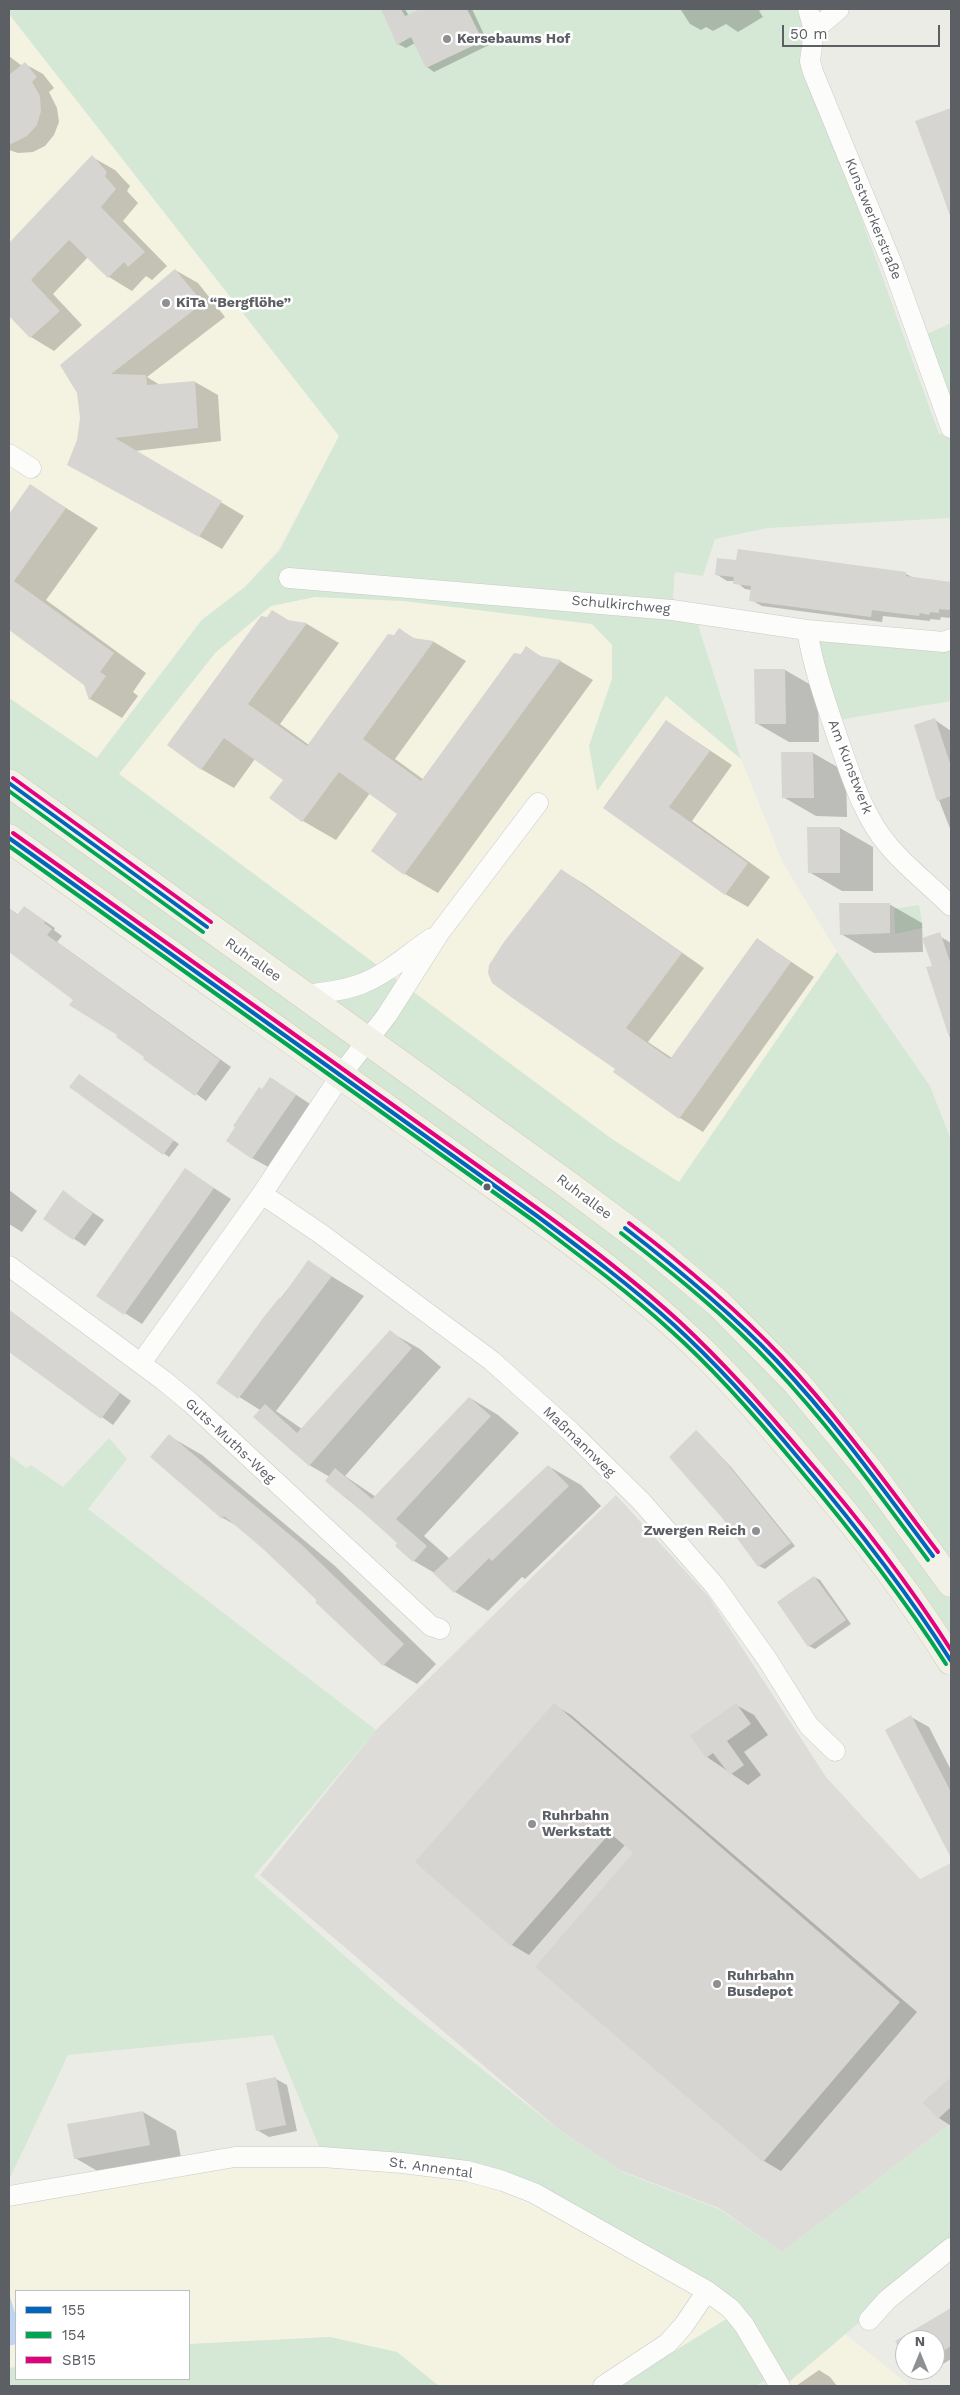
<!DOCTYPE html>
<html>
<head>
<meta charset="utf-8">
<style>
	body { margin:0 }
	#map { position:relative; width:960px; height:2395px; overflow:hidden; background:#ecece7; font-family:"Work Sans",sans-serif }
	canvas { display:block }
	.frame { position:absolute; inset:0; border:10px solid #5c5f64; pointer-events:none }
	.legend { position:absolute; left:15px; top:2290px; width:175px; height:90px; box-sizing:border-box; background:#fff; border:1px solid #bebfc1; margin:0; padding:6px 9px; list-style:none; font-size:15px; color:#5c5f64 }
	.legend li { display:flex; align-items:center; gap:10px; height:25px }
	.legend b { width:25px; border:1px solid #bebfc1 }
	.north { position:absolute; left:895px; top:2330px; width:50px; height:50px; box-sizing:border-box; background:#fff; border:1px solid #bebfc1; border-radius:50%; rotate:0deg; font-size:14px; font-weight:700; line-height:20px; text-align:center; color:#5c5f64 }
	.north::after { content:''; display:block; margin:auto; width:18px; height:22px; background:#8e9092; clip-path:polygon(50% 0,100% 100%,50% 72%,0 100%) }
	.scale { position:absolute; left:782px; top:25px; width:158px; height:22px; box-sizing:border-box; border:2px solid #5c5f64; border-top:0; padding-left:6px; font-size:15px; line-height:18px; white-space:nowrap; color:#5c5f64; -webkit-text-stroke:4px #fff; paint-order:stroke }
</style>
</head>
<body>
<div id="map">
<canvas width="960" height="2395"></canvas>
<div class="frame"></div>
<ul class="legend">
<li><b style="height:6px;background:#0065bd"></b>155</li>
<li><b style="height:6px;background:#00a651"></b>154</li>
<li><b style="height:6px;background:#e5007d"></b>SB15</li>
</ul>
<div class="north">N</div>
<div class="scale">50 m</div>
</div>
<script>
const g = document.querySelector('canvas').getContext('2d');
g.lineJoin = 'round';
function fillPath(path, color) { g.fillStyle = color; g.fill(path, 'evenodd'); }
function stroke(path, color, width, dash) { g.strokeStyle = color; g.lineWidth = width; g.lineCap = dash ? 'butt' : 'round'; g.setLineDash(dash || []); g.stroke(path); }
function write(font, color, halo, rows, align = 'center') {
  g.font = font + ' "Work Sans",sans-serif'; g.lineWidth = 5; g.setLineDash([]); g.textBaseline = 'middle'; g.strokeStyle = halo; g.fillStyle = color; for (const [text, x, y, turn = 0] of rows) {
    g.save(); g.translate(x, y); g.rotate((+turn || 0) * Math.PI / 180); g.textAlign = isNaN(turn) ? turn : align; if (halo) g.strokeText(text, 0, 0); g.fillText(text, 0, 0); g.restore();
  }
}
fillPath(new Path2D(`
	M 9,14 L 339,436 L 279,549 L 244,587 L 201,620 L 96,758 L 9,698 Z
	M 315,597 L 404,601 L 592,624 L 612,645 L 612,679 L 589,746 L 597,791 L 666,696 L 741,759 L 783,863 L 837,952 L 679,1183 L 610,1140 L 119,774 L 216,652 L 238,631 L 271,606 Z
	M 235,2157 L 467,2172 L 631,2248 L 728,2318 L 618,2386 L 439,2386 L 419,2372 L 330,2337 L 189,2344 L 189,2291 L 16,2291 L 16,2367 L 9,2368 L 9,2197 Z
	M 845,2334 L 910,2386 L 784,2386 Z`), '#f4f3e1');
fillPath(new Path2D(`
	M 616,1495 L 709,1597 L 826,1777 L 920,1879 L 951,1863 L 951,2123 L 782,2252 L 719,2208 L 619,2170 L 558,2129 L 260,1875 L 376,1730 Z`), '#dddcd8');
fillPath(new Path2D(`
	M 9,9 L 802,9 L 806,65 L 939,434 L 949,435 L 951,440 L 951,518 L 768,528 L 715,539 L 703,576 L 675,572 L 673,598 L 697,622 L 741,759 L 666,696 L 597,791 L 589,746 L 612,679 L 612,645 L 592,624 L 404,601 L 315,597 L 271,606 L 216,652 L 119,774 L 612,1139 L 679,1182 L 837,952 L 930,1086 L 951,1140 L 951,1580 L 717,1304 L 951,1587 L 951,1658 L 707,1355 L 9,836 L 9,698 L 97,758 L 202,620 L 245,587 L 280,550 L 339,436 L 9,14 Z
	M 951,323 L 951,419 L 925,335 Z
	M 807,630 L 951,639 L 951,701 L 832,721 Z
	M 919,905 L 923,928 L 895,934 L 894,909 Z
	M 109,1438 L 127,1459 L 88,1509 L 376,1730 L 254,1876 L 396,2001 L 559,2130 L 622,2172 L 719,2209 L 782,2252 L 951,2123 L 951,2245 L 784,2386 L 770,2377 L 756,2386 L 618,2386 L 728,2318 L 709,2295 L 535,2192 L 323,2156 L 273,2035 L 68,2055 L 9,2180 L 9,1455 L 26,1468 L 31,1465 L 63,1487 Z
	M 330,2337 L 397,2352 L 439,2386 L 9,2386 L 9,2368 L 16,2367 L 16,2379 L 189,2379 L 189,2344 Z`), '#d5e7d5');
fillPath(new Path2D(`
	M 9,2293 L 16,2317 L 16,2344 L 9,2346 Z`), '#bed6f3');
fillPath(new Path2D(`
	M 382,9 L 405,9 L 409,16 L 424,9 L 472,9 L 489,45 L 434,72 L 427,67 L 415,43 L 406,48 L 398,44 Z
	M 763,9 L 759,11 L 763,17 L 738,32 L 726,24 L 713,31 L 706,27 L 701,30 L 690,24 L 681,10 Z
	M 9,56 L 22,66 L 25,64 L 43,74 L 54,88 L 49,92 L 57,108 L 59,122 L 54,135 L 45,146 L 33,152 L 18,153 L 9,150 Z
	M 947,111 L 951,113 L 951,218 L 917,122 Z
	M 92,157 L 115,170 L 130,186 L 127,191 L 138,203 L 123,221 L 167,266 L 152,280 L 146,276 L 132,291 L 109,277 L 88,257 L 53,294 L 82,325 L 54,351 L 31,337 L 9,314 L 9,244 Z
	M 175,270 L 198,283 L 225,317 L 147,377 L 160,385 L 195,382 L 218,395 L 221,441 L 135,451 L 244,516 L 222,549 L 92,477 L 78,440 L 81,418 Z
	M 31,486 L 98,528 L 46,600 L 146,673 L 133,692 L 138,696 L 122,718 L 90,699 L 85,684 L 9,628 L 9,516 Z
	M 716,574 L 906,574 L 935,588 L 951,591 L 951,615 L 949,618 L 941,617 L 940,620 L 930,619 L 930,621 L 883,616 L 882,622 L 762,606 L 751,600 L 752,590 L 745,589 L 735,581 L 727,581 Z
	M 273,611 L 291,622 L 307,624 L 339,643 L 280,724 L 309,745 L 400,630 L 417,640 L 434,642 L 466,661 L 395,759 L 424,780 L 526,648 L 544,658 L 560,661 L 593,680 L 438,893 L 405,874 L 372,851 L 399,814 L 370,793 L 336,840 L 303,821 L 271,798 L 284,780 L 255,759 L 234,788 L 201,769 L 268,618 Z
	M 785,670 L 818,689 L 819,742 L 789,742 L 756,723 Z
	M 935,720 L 951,731 L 951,831 L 928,772 Z
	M 667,722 L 732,765 L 692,821 L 770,877 L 748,907 L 725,894 L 605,807 Z
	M 813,753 L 846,772 L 847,817 L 816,816 L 783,797 L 783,754 Z
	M 840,828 L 873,847 L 873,891 L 842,891 L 809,872 Z
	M 561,870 L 584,884 L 704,968 L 648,1042 L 672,1058 L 757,939 L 814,977 L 703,1132 L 680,1118 L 614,1072 L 617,1068 Z
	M 889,904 L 922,923 L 923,952 L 874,953 L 841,934 Z
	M 24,907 L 55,928 L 54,930 L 62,936 L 57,942 L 231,1067 L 206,1101 L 146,1057 L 75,1000 L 15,940 L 9,948 L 9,908 L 18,915 Z
	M 941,937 L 951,943 L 951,1041 L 928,968 L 933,966 Z
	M 271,1078 L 313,1106 L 270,1168 L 252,1158 Z
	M 84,1079 L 179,1144 L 169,1157 L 70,1087 Z
	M 186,1170 L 231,1199 L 142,1324 L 98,1296 Z
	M 9,1190 L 37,1211 L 22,1232 L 9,1224 Z
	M 63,1192 L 104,1220 L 85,1246 L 44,1219 Z
	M 308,1262 L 364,1296 L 276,1411 L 302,1429 L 390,1332 L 420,1349 L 441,1367 L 345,1476 L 376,1497 L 470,1398 L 498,1415 L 519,1433 L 424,1536 L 450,1559 L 548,1466 L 581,1485 L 601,1506 L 525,1579 L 522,1577 L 488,1611 L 455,1592 L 438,1575 L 414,1561 L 399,1543 L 344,1496 L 330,1477 L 309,1465 L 260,1410 L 217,1383 Z
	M 9,1310 L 131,1401 L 113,1425 L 9,1350 Z
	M 697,1431 L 731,1467 L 795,1546 L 765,1569 L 759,1566 Z
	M 169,1436 L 202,1455 L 335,1566 L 436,1664 L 417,1684 L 384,1665 L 262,1547 L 239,1527 L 223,1518 L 152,1457 Z
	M 814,1577 L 820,1580 L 851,1624 L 815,1649 L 809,1646 Z
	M 554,1705 L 571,1715 L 917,2012 L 781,2171 L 764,2161 L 634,1853 L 625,1845 L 529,1955 L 512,1945 Z
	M 736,1705 L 754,1715 L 768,1735 L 744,1752 L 761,1775 L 748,1785 L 707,1757 Z
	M 911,1717 L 929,1727 L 951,1770 L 951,1848 L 946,1845 Z
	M 276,2079 L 287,2085 L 297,2131 L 269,2137 L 257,2130 Z
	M 951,2079 L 951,2126 L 939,2118 L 924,2103 Z
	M 143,2112 L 176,2131 L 182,2163 L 108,2177 L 75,2158 Z
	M 951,2309 L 951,2359 L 935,2369 L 935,2340 L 905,2340 L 905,2356 L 896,2341 Z
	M 819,2370 L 830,2377 L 837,2386 L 796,2386 Z
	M 915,2370 L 933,2370 L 924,2375 Z`), '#0003');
fillPath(new Path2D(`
	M 381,9 L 401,9 L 405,16 L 421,9 L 467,9 L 483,41 L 426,68 L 411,37 L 397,45 Z
	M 25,62 L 37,77 L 32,82 L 40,96 L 41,111 L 37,125 L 27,136 L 9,145 L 9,75 Z
	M 951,108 L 951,214 L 950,214 L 915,121 Z
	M 92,155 L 107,172 L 105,176 L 116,189 L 101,207 L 145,252 L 128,267 L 124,262 L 108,278 L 69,240 L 31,280 L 60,311 L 30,338 L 9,316 L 9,243 Z
	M 175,269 L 203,303 L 111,374 L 146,375 L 147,385 L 195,381 L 198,428 L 115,438 L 222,501 L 199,537 L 67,465 L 77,440 L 80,418 L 77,393 L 60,365 Z
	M 30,484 L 66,508 L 14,581 L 114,653 L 100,672 L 106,676 L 89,700 L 84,685 L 9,630 L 9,514 Z
	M 738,549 L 906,572 L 906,576 L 951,582 L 951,608 L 949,610 L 939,609 L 939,613 L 930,612 L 929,615 L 920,613 L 919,616 L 872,610 L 871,617 L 749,601 L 751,586 L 733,584 L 734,577 L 715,575 L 717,558 L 736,560 Z
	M 272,610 L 287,620 L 307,623 L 248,704 L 307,746 L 388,634 L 394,635 L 399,628 L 413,638 L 434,641 L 363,739 L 421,781 L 514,653 L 521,654 L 526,646 L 540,656 L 561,660 L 404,875 L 371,851 L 397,814 L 339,772 L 302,822 L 269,798 L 283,780 L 224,738 L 201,770 L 167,745 L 261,616 L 267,617 Z
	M 754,669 L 785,669 L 786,724 L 755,724 Z
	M 935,718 L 951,766 L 951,796 L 937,801 L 914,725 Z
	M 666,720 L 710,751 L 669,807 L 748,863 L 725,895 L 603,808 Z
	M 781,752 L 813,752 L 814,798 L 782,798 Z
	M 807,827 L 840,827 L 840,873 L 808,873 Z
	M 561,869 L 682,953 L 626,1028 L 670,1059 L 757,938 L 791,962 L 679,1119 L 613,1072 L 615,1069 L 511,997 L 492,983 L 488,973 L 489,965 L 504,942 Z
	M 839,903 L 890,903 L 890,933 L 840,935 Z
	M 24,906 L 45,921 L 44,923 L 52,929 L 47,935 L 220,1060 L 195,1096 L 143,1059 L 144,1057 L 116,1037 L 117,1035 L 69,1005 L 73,1000 L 9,952 L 9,908 L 17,915 Z
	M 940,932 L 951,965 L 951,1034 L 948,1034 L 926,967 L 932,966 L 922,938 Z
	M 79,1074 L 174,1140 L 163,1155 L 69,1087 Z
	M 270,1077 L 296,1095 L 252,1159 L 226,1141 L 235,1127 L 233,1126 L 259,1087 L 262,1089 Z
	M 185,1168 L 214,1188 L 124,1315 L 96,1296 Z
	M 63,1190 L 93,1213 L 73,1240 L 43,1219 Z
	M 308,1260 L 332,1276 L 238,1399 L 216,1383 L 263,1318 L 279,1298 L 281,1299 Z
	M 9,1310 L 120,1393 L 101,1419 L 9,1352 Z
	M 390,1330 L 412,1348 L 309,1466 L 253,1417 L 265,1404 L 297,1433 Z
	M 469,1397 L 491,1416 L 396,1519 L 427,1546 L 413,1562 L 395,1546 L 397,1543 L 345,1496 L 344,1497 L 325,1481 L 335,1468 L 372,1499 Z
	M 696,1430 L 726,1462 L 791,1543 L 758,1567 L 723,1519 L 669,1457 Z
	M 169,1434 L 302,1545 L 404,1644 L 383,1666 L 315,1602 L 317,1600 L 262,1548 L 224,1516 L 222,1519 L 150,1457 Z
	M 548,1465 L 569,1486 L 492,1561 L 489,1558 L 454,1593 L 433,1573 Z
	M 814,1576 L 846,1620 L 808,1647 L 777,1602 Z
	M 554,1703 L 900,2002 L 763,2162 L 535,1967 L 633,1853 L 610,1833 L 511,1946 L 415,1862 Z
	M 736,1703 L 751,1724 L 727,1741 L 744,1765 L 730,1775 L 713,1753 L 706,1758 L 690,1736 Z
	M 911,1715 L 951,1792 L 951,1858 L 885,1730 Z
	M 276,2077 L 286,2125 L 256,2131 L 246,2083 Z
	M 951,2077 L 951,2107 L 938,2119 L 923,2102 Z
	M 143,2111 L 150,2145 L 74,2159 L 67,2124 Z
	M 951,2308 L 951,2346 L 935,2356 L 935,2340 L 905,2340 L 905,2358 L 895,2341 Z`), '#d6d5d2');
const minor = new Path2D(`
	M 808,9 L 814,30 L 810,61 L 813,72 L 892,264 L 951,428
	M 814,30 L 839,9
	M 9,454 L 31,468
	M 289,578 L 672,610 L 807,630 L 944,642 L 951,639
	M 807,630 C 813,667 826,703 838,739 C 851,775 863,816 888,845 C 906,867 931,886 951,906
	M 304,995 C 322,993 342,991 361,984 C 386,975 409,953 432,938
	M 262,1194 L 321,1234 L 492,1361 L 570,1431 L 641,1501 L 715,1586 L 767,1659 L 809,1726 L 835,1751
	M 9,1266 L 163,1380 L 191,1403 L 431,1626 L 440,1629
	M 141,1363 L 262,1194 L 341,1075 L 387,1015 L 440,932 L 538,803
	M 9,2196 L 235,2157 L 322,2157 L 402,2163 L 467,2171 L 503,2181 L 534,2193 L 707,2291 L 731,2309 L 744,2325 L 780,2386
	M 869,2320 L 887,2300 L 951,2248
	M 603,2386 L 668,2343 L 684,2325 L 707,2291`);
const primary = new Path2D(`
	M 9,783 L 571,1187 L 650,1246 L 718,1303 L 796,1382 L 871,1473 L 951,1583
	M 9,838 C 149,940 291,1039 431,1140 C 525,1208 623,1273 706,1355 C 740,1389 772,1426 803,1463 C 857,1526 907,1590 951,1661`);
stroke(minor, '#c9c9c9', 21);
stroke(primary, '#d2ceb7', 29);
stroke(minor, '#fcfcfb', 20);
stroke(primary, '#f2f1e8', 28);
stroke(new Path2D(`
	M 9,783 L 207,927
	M 9,838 L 537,1216 C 584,1251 631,1286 674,1325 C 720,1367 761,1413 801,1461 C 855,1525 906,1590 951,1661
	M 625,1228 C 678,1269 730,1312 776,1360 C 834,1421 883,1489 933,1556`), '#0065bd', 4);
stroke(new Path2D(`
	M 9,791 L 203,932
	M 9,846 L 534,1221 C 580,1256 627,1291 670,1330 C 716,1371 757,1418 796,1465 C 850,1529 901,1594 946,1664
	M 621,1233 C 674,1274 726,1316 772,1365 C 829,1425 878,1493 928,1560`), '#00a651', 4);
stroke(new Path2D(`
	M 13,778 L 211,922
	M 13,833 L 541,1211 C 589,1246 636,1282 680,1322 C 726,1365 768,1412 808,1460 C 860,1520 908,1583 951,1650
	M 629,1223 C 683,1264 735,1308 782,1357 C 839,1418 888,1486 938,1552`), '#e5007d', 4);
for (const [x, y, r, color] of [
	[447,39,5,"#8e9092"],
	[166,303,5,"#8e9092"],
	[487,1187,4.5,"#5c5f64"],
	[756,1531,5,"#8e9092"],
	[532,1824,5,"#8e9092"],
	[717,1984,5,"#8e9092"]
]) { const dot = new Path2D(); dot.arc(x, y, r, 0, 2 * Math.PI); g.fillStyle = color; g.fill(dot); stroke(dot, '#fff', 2); }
write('bold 14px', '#5c5f64', '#fff', [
	["Kersebaums Hof",457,39],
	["KiTa “Bergflöhe”",176,303],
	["Zwergen Reich",746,1531,"right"],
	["Ruhrbahn",542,1816],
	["Werkstatt",542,1832],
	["Ruhrbahn",727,1976],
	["Busdepot",727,1992]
], 'left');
write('14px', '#5c5f64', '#fff', [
	["Kunstwerkerstraße",873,219,68],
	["Schulkirchweg",621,605,5],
	["Am Kunstwerk",850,767,69],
	["Ruhrallee",253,960,35],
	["Ruhrallee",584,1197,37],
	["Guts-Muths-Weg",230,1441,43],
	["Maßmannweg",579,1442,44],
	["St. Annental",431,2168,8]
]);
</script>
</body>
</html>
